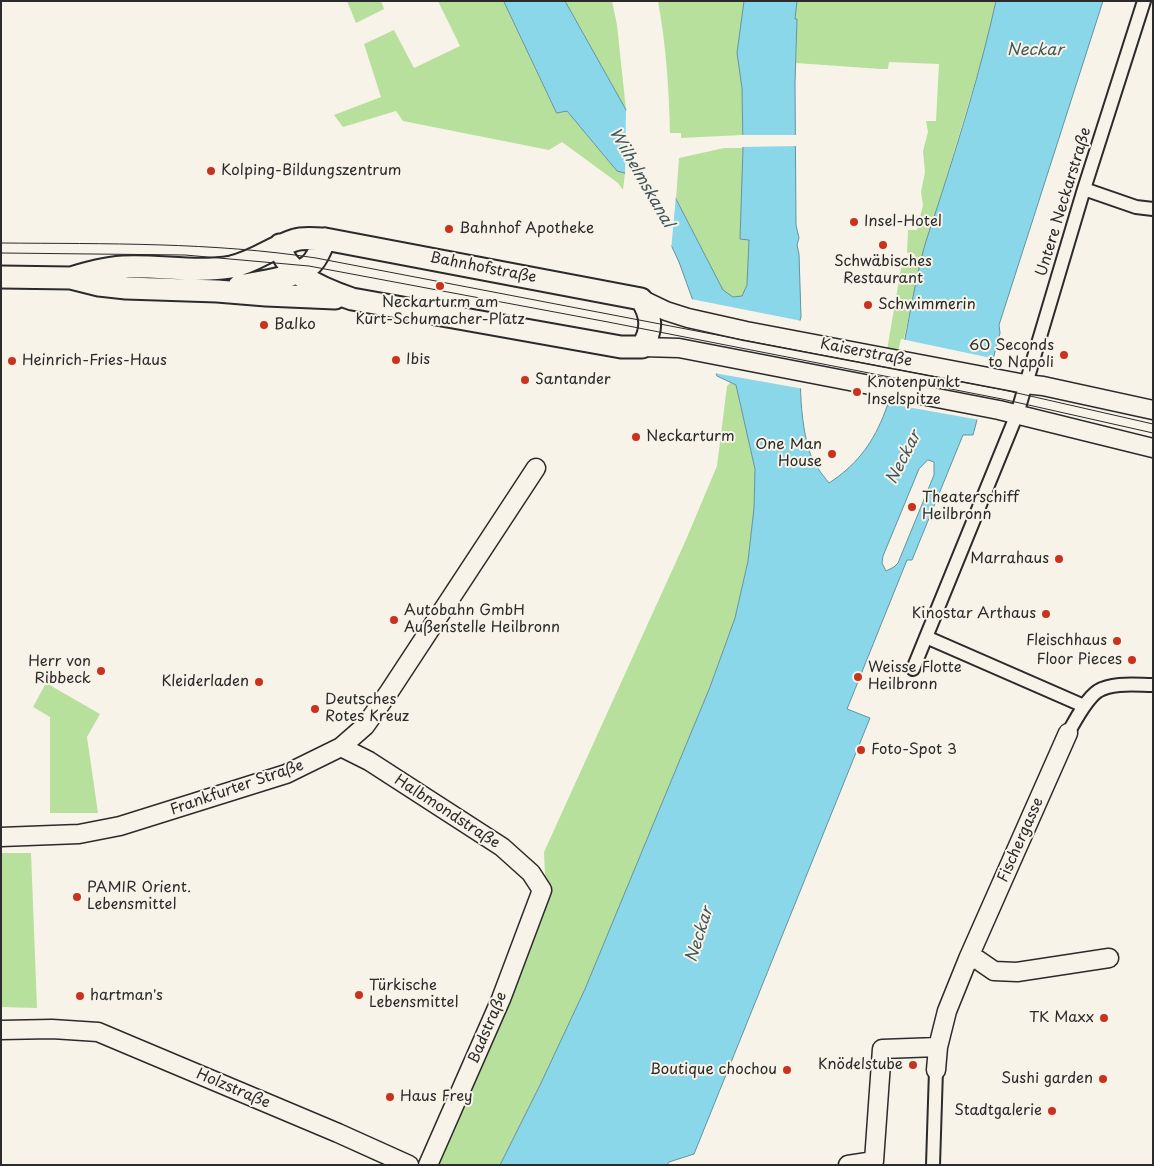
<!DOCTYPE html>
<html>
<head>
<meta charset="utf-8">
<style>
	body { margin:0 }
	#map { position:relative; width:1154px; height:1166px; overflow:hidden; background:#f7f3e8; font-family:"Playpen Sans",sans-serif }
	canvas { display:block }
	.frame { position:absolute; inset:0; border:2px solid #2b2b2b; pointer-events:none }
</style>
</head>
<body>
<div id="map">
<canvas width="1154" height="1166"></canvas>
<div class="frame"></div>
</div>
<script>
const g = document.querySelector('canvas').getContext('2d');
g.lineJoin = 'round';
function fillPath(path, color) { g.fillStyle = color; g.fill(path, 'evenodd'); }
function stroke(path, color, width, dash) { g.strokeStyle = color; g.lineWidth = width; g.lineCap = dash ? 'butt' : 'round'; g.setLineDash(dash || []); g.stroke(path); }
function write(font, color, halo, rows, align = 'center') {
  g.font = font + ' "Playpen Sans",sans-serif'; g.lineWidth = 4; g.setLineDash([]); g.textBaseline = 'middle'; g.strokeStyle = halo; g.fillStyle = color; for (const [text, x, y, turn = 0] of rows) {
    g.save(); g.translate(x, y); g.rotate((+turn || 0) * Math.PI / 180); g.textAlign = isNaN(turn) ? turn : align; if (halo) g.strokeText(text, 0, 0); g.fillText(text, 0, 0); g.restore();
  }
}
fillPath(new Path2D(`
	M 347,1 L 381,1 L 384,9 L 356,23 Z
	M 438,1 L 504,1 L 557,113 L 567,111 L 617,171 L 625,173 L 623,190 L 618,183 L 562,142 L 549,150 L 403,121 L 396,111 L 343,127 L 334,115 L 381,97 L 364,44 L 394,30 L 414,68 L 460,46 Z
	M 565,1 L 612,1 L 617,25 L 626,110 Z
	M 658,1 L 744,1 L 737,53 L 742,88 L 742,135 L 681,138 L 681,133 L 670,133 C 669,88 666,45 658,1 Z
	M 797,1 L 996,1 L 986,45 L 939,202 L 926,242 L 898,364 L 885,362 L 901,268 L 914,261 L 915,254 L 907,253 L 908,230 L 917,230 L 923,205 L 921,192 L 925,172 L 923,151 L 928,132 L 926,121 L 936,121 L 939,64 L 889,62 L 888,69 L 881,69 L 796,63 L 797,20 L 795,19 Z
	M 724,148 L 743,148 L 740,239 L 749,240 L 747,285 L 742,296 L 733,297 L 723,290 L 676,199 L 679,158 Z
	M 730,383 L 736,385 L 755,469 L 754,508 L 748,561 L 735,618 L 710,687 L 585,989 L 541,1083 L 500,1165 L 432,1165 L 546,897 L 544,852 L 685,542 L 717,466 L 727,386 Z
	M 46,683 L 100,714 L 87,737 L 98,813 L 50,813 L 50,717 L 33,707 Z
	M 1,853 L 31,853 L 37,1008 L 1,1007 Z`), '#b7e09c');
const water = new Path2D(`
	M 504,1 L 565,1 L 676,199 L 723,290 L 733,297 L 742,296 L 747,285 L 749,240 L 740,239 L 743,148 L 742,88 L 737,53 L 744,1 L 797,1 L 795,19 L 797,19 L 795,83 L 796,225 L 799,238 L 797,245 L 799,254 L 801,317 L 800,320 C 801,361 797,410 809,450 C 813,463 821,473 829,483 C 855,466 871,446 883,417 C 906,361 909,299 926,241 C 930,228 935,215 939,202 C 960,136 981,69 996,1 L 1103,1 L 999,325 L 1000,333 L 973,435 L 963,435 L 912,560 L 907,560 L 847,709 L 870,718 L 694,1154 L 669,1162 L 667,1165 L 500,1165 L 541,1083 L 585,989 L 710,687 L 735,618 L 748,561 L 754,508 L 755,469 L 736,385 L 717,376 L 705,334 L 679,262 L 672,247 L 625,173 L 617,171 L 567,111 L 557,113 ZM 928,460 L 934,462 L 934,475 L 898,563 L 894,567 L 886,571 L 882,563 L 883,556 L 919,469 Z`);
fillPath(water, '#8ad7ea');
stroke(water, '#64929e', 1);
fillPath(new Path2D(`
	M 626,110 L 629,111 L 676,195 L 671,251 L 625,177 Z
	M 740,135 L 798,135 L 798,146 L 740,147 Z
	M 691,299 L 802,321 L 804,389 L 714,373 Z
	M 901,339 L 996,359 L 980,420 L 885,403 Z`), '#f7f3e8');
const pedestrian = new Path2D(`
	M 1084,189 L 1136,207 L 1153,209
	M 926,637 L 1084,706
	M 913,669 L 1017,414 L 1084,189 L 1144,1
	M 1068,733 C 1075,721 1086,699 1098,691 C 1113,682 1136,685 1153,685
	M 933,1165 L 936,1070`);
const minor = new Path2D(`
	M 641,299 L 666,311 L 688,318 L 746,331 L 1025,384 L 1043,386 L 1153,410
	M 642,347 L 679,348 L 999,410 L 1153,448
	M 341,747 L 369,761 L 502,847 L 531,873 L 542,890 L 501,999 L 428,1165
	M 1,837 L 79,834 L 120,826 L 286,774 L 341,747 L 365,726 L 389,692 L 536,468
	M 968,959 L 978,960 L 994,971 L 1017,972 L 1109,958
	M 1,1030 L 52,1029 L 98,1032 L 338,1133 L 409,1165
	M 936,1070 L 938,1047 L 947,1011 L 968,959 L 1068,733
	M 848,1165 L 874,1161 L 882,1049 L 938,1047`);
const tertiary = new Path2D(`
	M 1,277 L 71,278 L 99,285 L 126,288 L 217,291 L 266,295 L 335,298
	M 71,278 C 88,273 105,268 123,267 C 159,265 196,273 231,267 C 255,262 272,247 295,240 C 304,237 315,239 325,239 L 641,299 C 652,315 653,330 642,347 L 621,347 L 352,299 C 328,291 284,275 280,245
	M 239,286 C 260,282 292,279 309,266 C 317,260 321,248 325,239`);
stroke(pedestrian, '#2b2b2b', 16);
stroke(minor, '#2b2b2b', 21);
stroke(tertiary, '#2b2b2b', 25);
stroke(pedestrian, '#f7f3e8', 12);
stroke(minor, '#f7f3e8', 18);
stroke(tertiary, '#f7f3e8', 21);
stroke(new Path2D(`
	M 1,243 C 106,244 212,242 316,258 L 1004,390 L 1153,424
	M 1,253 L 185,255 L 309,266 L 608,322 L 1002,399 L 1153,433`), '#2b2b2b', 1);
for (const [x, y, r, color] of [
	[211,171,5,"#c8321e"],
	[854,222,5,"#c8321e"],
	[449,229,5,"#c8321e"],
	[883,245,5,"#c8321e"],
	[440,286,5,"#c8321e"],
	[868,305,5,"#c8321e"],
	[264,325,5,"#c8321e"],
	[1064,355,5,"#c8321e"],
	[396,360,5,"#c8321e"],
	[12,361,5,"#c8321e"],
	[525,380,5,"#c8321e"],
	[857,392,5,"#c8321e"],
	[636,437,5,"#c8321e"],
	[832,454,5,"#c8321e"],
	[912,507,5,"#c8321e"],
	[1059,559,5,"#c8321e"],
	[1046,614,5,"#c8321e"],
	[394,620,5,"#c8321e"],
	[1117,641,5,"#c8321e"],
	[1132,660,5,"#c8321e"],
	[101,671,5,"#c8321e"],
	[858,677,5,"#c8321e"],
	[259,682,5,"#c8321e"],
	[315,709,5,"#c8321e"],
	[861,750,5,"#c8321e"],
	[77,897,5,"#c8321e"],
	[359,995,5,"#c8321e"],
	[80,996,5,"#c8321e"],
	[1104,1018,5,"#c8321e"],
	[913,1065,5,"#c8321e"],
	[787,1070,5,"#c8321e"],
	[1103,1079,5,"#c8321e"],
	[390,1097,5,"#c8321e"],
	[1052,1111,5,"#c8321e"]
]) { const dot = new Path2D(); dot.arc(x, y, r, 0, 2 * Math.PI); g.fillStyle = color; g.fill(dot); stroke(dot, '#f7f3e8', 2); }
write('15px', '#2b2b2b', '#f7f3e8', [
	["Kolping-Bildungszentrum",221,171],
	["Insel-Hotel",864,222],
	["Bahnhof Apotheke",459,229],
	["Schwäbisches",883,262,"center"],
	["Restaurant",883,279,"center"],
	["Neckarturm am",440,303,"center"],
	["Kurt-Schumacher-Platz",440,320,"center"],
	["Schwimmerin",878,305],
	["Balko",274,325],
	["60 Seconds",1054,346,"right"],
	["to Napoli",1054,363,"right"],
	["Ibis",406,360],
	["Heinrich-Fries-Haus",22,361],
	["Santander",535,380],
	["Knotenpunkt",867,383],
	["Inselspitze",867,400],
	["Neckarturm",646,437],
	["One Man",822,445,"right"],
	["House",822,462,"right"],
	["Theaterschiff",922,498],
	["Heilbronn",922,515],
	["Marrahaus",1049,559,"right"],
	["Autobahn GmbH",404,611],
	["Außenstelle Heilbronn",404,628],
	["Kinostar Arthaus",1036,614,"right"],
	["Fleischhaus",1107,641,"right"],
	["Floor Pieces",1122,660,"right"],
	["Herr von",91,662,"right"],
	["Ribbeck",91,679,"right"],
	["Weisse Flotte",868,668],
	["Heilbronn",868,685],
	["Kleiderladen",249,682,"right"],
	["Deutsches",325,700],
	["Rotes Kreuz",325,717],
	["Foto-Spot 3",871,750],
	["PAMIR Orient.",87,888],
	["Lebensmittel",87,905],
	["Türkische",369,986],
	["Lebensmittel",369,1003],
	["hartman's",90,996],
	["TK Maxx",1094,1018,"right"],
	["Knödelstube",903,1065,"right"],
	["Boutique chochou",777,1070,"right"],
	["Sushi garden",1093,1079,"right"],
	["Haus Frey",400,1097],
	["Stadtgalerie",1042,1111,"right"]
], 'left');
write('15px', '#2b2b2b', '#f7f3e8', [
	["Untere Neckarstraße",1064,202,-73],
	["Bahnhofstraße",483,268,11],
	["Kaiserstraße",866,353,11],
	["Frankfurter Straße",237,788,-19],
	["Halbmondstraße",447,812,33],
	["Fischergasse",1021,840,-66],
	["Badstraße",488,1028,-67],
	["Holzstraße",233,1089,23]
]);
write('italic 16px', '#43565b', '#f7f3e8', [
	["Neckar",1035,51],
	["Wilhelmskanal",641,178,60],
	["Neckar",904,458,-63],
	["Neckar",700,935,-73]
]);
</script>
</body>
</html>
